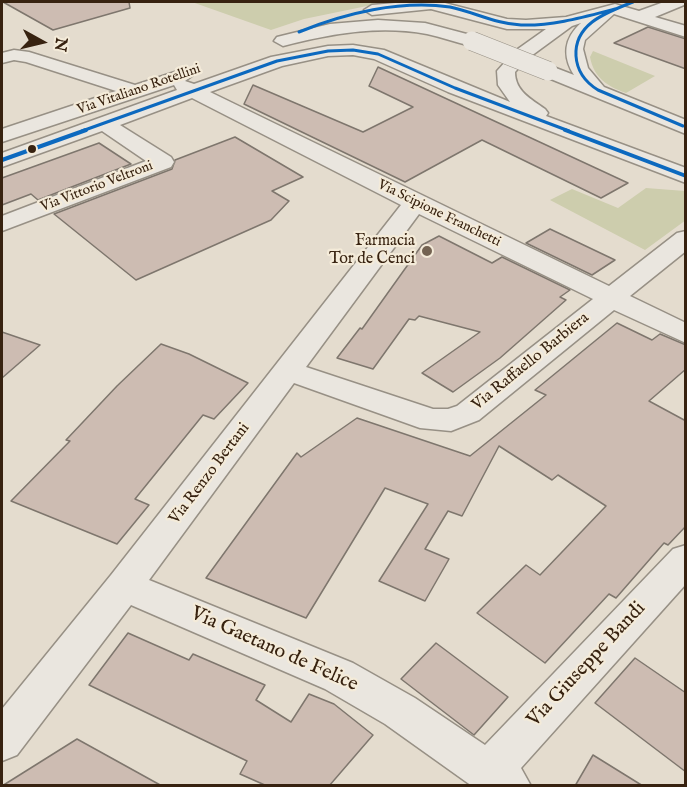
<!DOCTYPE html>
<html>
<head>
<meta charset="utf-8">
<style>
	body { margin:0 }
	#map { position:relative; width:687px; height:787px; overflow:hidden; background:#e4dcce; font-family:"IM FELL English",serif }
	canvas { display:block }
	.frame { position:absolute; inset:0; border:3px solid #372210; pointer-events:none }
	.north { position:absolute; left:12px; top:12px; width:60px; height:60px; -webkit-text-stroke:4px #f4ebd9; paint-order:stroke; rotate:98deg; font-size:16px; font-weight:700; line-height:24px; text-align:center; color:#372210 }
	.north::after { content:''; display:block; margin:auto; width:21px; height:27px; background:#372210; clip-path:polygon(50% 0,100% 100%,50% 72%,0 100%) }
</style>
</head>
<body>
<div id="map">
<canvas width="687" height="787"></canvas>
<div class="frame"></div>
<div class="north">N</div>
</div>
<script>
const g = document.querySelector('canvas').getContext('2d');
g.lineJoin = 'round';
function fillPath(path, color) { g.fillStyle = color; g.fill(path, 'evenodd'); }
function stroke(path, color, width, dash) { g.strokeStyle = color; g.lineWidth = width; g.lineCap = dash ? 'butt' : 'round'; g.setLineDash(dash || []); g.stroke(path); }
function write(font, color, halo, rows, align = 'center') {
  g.font = font + ' "IM FELL English",serif'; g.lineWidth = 4.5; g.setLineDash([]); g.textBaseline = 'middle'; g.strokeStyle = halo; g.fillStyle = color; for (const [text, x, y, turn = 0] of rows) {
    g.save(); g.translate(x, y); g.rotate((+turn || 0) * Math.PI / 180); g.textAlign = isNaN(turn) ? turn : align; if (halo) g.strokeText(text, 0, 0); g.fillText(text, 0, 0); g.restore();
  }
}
fillPath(new Path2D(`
	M 192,2 L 410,2 L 367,6 L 304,19 L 271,30 Z
	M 593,51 L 655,76 L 626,93 C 607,86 594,78 590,57 Z
	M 646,188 L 685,191 L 686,220 L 645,250 L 550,200 L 572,189 L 618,208 Z`), '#cdcdad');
const building = new Path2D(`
	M 3,2 L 129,2 L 130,8 L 53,30 Z
	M 648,27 L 686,39 L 686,69 L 614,43 Z
	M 378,67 L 628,183 L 601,198 L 482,140 L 405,182 L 244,104 L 253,85 L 363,132 L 413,107 L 369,86 Z
	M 235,137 L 303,177 L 272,191 L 289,201 L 271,220 L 136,280 L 54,214 L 172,169 L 175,160 Z
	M 99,143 L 131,164 L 38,200 L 31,194 L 2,205 L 2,178 Z
	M 550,229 L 615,260 L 592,275 L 526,243 Z
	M 439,236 L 492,263 L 502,257 L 570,290 L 560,297 L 566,300 L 500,358 L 453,392 L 422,373 L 480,332 L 419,316 L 415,320 L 409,319 L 373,369 L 337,358 L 360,328 L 362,329 L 422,245 Z
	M 617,323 L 652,340 L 660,334 L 686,345 L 686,369 L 649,401 L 686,421 L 686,526 L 668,545 L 664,543 L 616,598 L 609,594 L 545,663 L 477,613 L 526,565 L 540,575 L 606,506 L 558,475 L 552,480 L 499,446 L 462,516 L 448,511 L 425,549 L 449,559 L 425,601 L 379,581 L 428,504 L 385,488 L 306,618 L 206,578 L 297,453 L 301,457 L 357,418 L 470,456 L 546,395 L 535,390 Z
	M 2,332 L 40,345 L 2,378 Z
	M 161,344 L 189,354 L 248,383 L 214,419 L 203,415 L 135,499 L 149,505 L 117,544 L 11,501 L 70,441 L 66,440 L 117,386 Z
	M 128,633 L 189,660 L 193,654 L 265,685 L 256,700 L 291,722 L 309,694 L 334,704 L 373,735 L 329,786 L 267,786 L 240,774 L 247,761 L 89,685 Z
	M 436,643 L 508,697 L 474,735 L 401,679 Z
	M 635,658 L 686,693 L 686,772 L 595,703 Z
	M 77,739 L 162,786 L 2,786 Z
	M 593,755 L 643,786 L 575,786 Z`);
fillPath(building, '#cdbcb2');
stroke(building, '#7e766d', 1.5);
const minor = new Path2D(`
	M 407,2 L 441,2 L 507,19 L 526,20 L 566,17 L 615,4 L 639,11 L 664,2 L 686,2 L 684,5 L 655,17 L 686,26 L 686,37 L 614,14 L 585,40 L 583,49 L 588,68 L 604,87 L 686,120 L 686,134 L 541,75 L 539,71 L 548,65 L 574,75 C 562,56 564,38 581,23 L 572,26 L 527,59 L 515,72 C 515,91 531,99 545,109 L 548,113 L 546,116 L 686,168 L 686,183 L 448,92 L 374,59 L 353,55 L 328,56 L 282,66 L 210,92 L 609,286 L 677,233 L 686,231 L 686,251 L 630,296 L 686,323 L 686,343 L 614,310 L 479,420 L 451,431 L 420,428 L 294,383 L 149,580 L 353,663 L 415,698 L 485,745 L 673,549 L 686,545 L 686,584 L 521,768 L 531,786 L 472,786 L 385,724 L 325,689 L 131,605 L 17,755 L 2,761 L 2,709 L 111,575 L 401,205 L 192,98 L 120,125 L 171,157 L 174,162 L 171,167 L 2,231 L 2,216 L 146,161 L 102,131 L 2,167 L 2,153 L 177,90 L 174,85 L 2,142 L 2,129 L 116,91 L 26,62 L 14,60 L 2,63 L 2,53 L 14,50 L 29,52 L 135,85 L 184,69 L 193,75 L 185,81 L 194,84 L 271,57 L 328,46 L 353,45 L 384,50 L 510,102 L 498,85 L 497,71 L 515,51 L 546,29 L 507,29 L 431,9 L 372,15 L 364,10 L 372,5 ZM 419,214 L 593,299 L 457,406 L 448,409 L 433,409 L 306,367 Z
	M 378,20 L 425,23 L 478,37 L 481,41 L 472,46 C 457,43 442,37 427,34 C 377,25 331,34 283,46 L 274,41 L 277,37 L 330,24 Z`);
stroke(minor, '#979085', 3);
fillPath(minor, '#eae6df');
const minorBridge = new Path2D(`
	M 472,41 L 548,71`);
stroke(minorBridge, '#979085', 20, []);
stroke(minorBridge, '#eae6df', 19);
stroke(new Path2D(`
	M 633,2 C 608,12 574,23 576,56 C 577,71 585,82 598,90 L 683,126
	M 299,32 C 345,13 400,0 450,7 C 474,12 496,24 521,25 C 553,26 584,17 615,9
	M 82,131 L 277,61 L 328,51 L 353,50 L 378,54 L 455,88 L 569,131`), '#0c69bf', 3);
stroke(new Path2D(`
	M 565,130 L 686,176
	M 2,160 L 86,130`), '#0c69bf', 4);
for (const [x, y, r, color] of [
	[32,149,5,"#372210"],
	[427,251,6,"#746352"]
]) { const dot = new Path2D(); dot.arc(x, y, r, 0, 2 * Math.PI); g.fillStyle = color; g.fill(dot); stroke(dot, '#f4ebd9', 2); }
write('14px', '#372210', '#f4ebd9', [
	["Via Vitaliano Rotellini",139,90,-19],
	["Via Vittorio Veltroni",97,187,-21],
	["Via Scipione Franchetti",439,214,26]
]);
write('16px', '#372210', '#f4ebd9', [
	["Farmacia",415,242],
	["Tor de Cenci",415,260]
], 'right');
write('16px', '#372210', '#f4ebd9', [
	["Via Raffaello Barbiera",531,362,-39],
	["Via Renzo Bertani",210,474,-53]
]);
write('20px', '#372210', '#f4ebd9', [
	["Via Gaetano de Felice",274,650,24],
	["Via Giuseppe Bandi",587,665,-47]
]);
</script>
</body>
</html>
